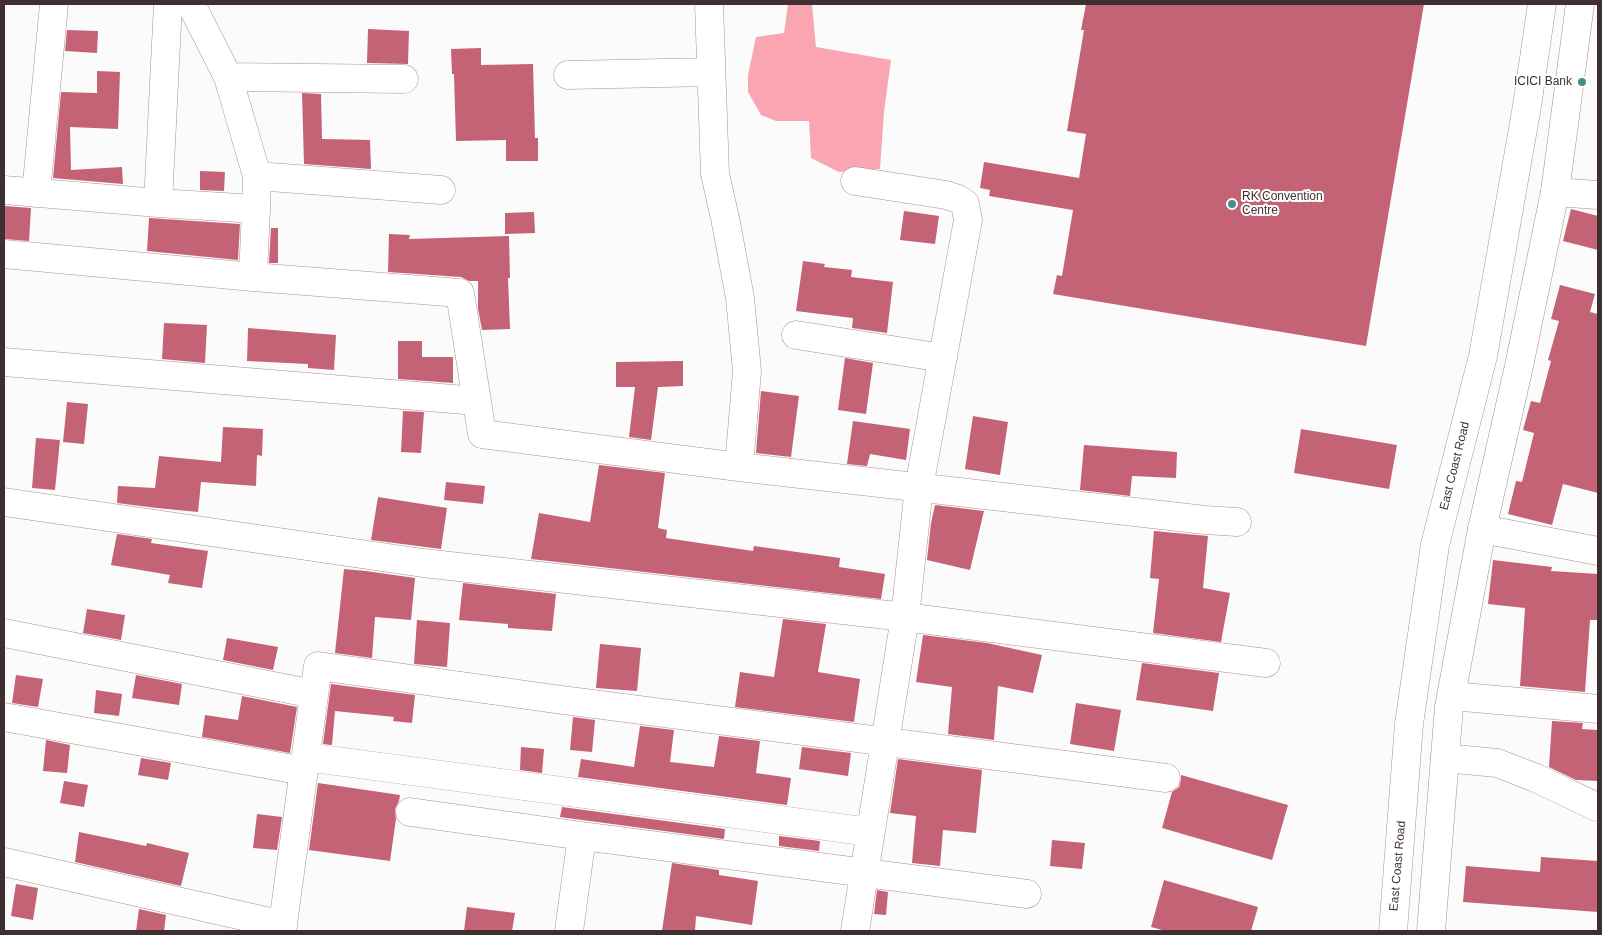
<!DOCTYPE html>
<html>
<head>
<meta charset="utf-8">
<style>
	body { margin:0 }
	#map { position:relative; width:1602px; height:935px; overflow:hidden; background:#fbfbfb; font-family:Arial,sans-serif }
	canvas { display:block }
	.frame { position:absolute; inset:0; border:5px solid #3f2f31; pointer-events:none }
</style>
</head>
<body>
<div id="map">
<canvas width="1602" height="935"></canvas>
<div class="frame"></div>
</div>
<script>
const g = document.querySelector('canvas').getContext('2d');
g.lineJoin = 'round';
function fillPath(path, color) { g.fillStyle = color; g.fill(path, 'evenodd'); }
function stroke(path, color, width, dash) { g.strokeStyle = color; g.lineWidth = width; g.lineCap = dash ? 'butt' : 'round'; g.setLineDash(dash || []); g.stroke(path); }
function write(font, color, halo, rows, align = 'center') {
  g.font = font + ' Arial,sans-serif'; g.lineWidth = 4; g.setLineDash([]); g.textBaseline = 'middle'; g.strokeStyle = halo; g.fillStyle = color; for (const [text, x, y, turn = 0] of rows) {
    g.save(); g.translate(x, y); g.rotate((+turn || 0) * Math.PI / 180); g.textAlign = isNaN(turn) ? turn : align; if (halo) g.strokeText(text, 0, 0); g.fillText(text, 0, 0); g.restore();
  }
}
fillPath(new Path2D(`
	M 788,4 L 812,4 L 816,47 L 891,60 L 884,112 L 880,169 L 839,172 L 811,158 L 809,121 L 776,121 L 761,115 L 748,92 L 748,75 L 756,37 L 784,33 Z`), '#f9a5b2');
fillPath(new Path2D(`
	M 1086,4 L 1424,4 L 1366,346 L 1053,294 L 1057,275 L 1062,276 L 1073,210 L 989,196 L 990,190 L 980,188 L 984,162 L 1079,178 L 1086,134 L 1067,131 L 1084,30 L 1081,30 Z
	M 368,29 L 409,31 L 408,64 L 367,63 Z
	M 67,30 L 98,31 L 97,53 L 65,51 Z
	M 481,48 L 481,65 L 533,64 L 535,138 L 538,138 L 538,161 L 506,161 L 506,140 L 456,141 L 454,74 L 452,74 L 451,49 Z
	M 97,71 L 120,72 L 118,129 L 70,127 L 71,170 L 122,167 L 123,184 L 53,178 L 61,92 L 97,93 Z
	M 302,93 L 321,94 L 322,139 L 370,140 L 371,169 L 304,164 Z
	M 200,171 L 225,172 L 224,191 L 200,190 Z
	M 4,206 L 31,208 L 29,241 L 4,239 Z
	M 1571,209 L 1598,216 L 1598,250 L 1563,241 Z
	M 904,211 L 939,216 L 935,244 L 900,240 Z
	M 534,212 L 535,233 L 505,234 L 505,213 Z
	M 149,218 L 240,224 L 238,260 L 147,251 Z
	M 271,228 L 278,228 L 278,263 L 269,263 Z
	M 389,234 L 410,235 L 409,239 L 509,236 L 510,278 L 508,278 L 510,329 L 482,330 L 478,309 L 478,281 L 469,281 L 461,277 L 388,272 Z
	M 803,261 L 825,264 L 824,267 L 852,270 L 851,277 L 893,282 L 887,333 L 852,328 L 853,318 L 796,311 Z
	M 1560,285 L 1595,294 L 1590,312 L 1598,314 L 1598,493 L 1563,484 L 1552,525 L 1508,514 L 1516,481 L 1522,482 L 1534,433 L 1523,430 L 1531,401 L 1540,403 L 1551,361 L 1548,360 L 1559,321 L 1551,319 Z
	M 164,323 L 207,325 L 205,363 L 162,359 Z
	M 248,328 L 336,335 L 334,370 L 308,368 L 308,364 L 247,361 Z
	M 398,341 L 422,341 L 422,357 L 453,357 L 453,383 L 398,379 Z
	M 845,358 L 873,363 L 866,414 L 838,410 Z
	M 683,361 L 683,386 L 658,387 L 651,440 L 629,437 L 635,387 L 616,387 L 616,362 Z
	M 761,391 L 799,396 L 791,457 L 756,453 Z
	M 67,402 L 88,404 L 84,444 L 63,442 Z
	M 403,411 L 424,412 L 421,453 L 401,452 Z
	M 973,416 L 1008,422 L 1000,475 L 965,469 Z
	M 853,421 L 910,429 L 906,460 L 870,454 L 867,466 L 847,464 Z
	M 223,427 L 263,429 L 262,456 L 257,455 L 256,486 L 201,482 L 198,512 L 157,508 L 117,503 L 118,486 L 155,488 L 159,456 L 221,462 Z
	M 1301,429 L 1397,445 L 1389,489 L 1294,473 Z
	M 36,438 L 60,440 L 55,490 L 32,488 Z
	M 1084,445 L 1177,452 L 1176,478 L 1132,476 L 1130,496 L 1080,490 Z
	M 599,465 L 665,473 L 658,528 L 667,530 L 666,538 L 753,551 L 754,546 L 840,558 L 839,567 L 885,574 L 881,599 L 531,559 L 539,513 L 590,522 Z
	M 446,482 L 485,486 L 483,504 L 444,500 Z
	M 378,497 L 447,508 L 441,549 L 371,540 Z
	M 935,505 L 984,511 L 970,570 L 927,560 L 931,523 Z
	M 1154,531 L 1208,536 L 1203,588 L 1230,593 L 1221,642 L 1153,633 L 1159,579 L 1150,578 Z
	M 117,534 L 152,539 L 151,543 L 208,551 L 202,588 L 168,583 L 170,575 L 111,565 Z
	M 1493,560 L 1552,567 L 1551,571 L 1598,574 L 1598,620 L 1590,620 L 1585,692 L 1520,686 L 1525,608 L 1488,604 Z
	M 344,569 L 366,571 L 415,578 L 411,620 L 375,617 L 372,658 L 335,653 Z
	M 463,583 L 556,594 L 552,631 L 508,628 L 508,624 L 459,620 Z
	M 87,609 L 125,615 L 121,640 L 83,633 Z
	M 783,619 L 826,624 L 818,672 L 860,679 L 854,722 L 735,707 L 740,672 L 774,677 Z
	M 417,620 L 450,623 L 447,667 L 414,664 Z
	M 923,635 L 987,643 L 1042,655 L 1033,693 L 998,686 L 994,740 L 948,734 L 952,687 L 916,682 Z
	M 227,638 L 278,647 L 273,670 L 223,660 Z
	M 600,644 L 641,648 L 637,691 L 596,688 Z
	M 1142,663 L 1219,673 L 1213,711 L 1136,700 Z
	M 16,675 L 43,679 L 38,707 L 12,703 Z
	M 136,675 L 182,684 L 179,705 L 132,698 Z
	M 331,684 L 415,695 L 412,723 L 393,721 L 394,717 L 335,711 L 332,745 L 323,744 Z
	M 96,690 L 122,694 L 119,716 L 94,713 Z
	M 242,696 L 297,707 L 290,753 L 202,737 L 205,715 L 238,720 Z
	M 1076,703 L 1121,710 L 1114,751 L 1070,744 Z
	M 573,717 L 595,720 L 592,752 L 570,750 Z
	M 1552,721 L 1583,723 L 1582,729 L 1598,730 L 1598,781 L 1576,780 L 1549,767 Z
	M 640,726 L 674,730 L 670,762 L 714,767 L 719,736 L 760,741 L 756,773 L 791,778 L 787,805 L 578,777 L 581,759 L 634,767 Z
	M 46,740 L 70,745 L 67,773 L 43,771 Z
	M 521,747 L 544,749 L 542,773 L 520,770 Z
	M 802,747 L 851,753 L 848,776 L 799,769 Z
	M 141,758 L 171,763 L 168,780 L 138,775 Z
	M 898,759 L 982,770 L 976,833 L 943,830 L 940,866 L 912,863 L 916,816 L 890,813 Z
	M 1181,775 L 1288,805 L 1272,860 L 1162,828 L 1172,792 L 1179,787 L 1181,780 Z
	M 64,781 L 88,785 L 84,807 L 60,803 Z
	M 318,783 L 400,795 L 399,801 L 395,809 L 396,819 L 390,861 L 309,850 Z
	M 562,807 L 725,829 L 724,839 L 560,817 Z
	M 257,814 L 282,817 L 277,850 L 253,848 Z
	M 79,832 L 146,846 L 147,843 L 189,853 L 181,886 L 75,862 Z
	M 779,836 L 820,841 L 819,851 L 779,846 Z
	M 1052,840 L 1085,843 L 1082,869 L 1050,866 Z
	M 1541,857 L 1598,861 L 1598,912 L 1463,902 L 1466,866 L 1540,872 Z
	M 672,863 L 719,870 L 719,875 L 758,881 L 752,925 L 696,916 L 695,931 L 662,931 Z
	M 1164,880 L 1258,907 L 1251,931 L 1166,931 L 1151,927 Z
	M 16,884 L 38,888 L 33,920 L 11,916 Z
	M 877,890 L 888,892 L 886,915 L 874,914 Z
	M 467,907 L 515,913 L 512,931 L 464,931 Z
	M 139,909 L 166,915 L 164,931 L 136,931 Z`), '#c46276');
const minor = new Path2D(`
	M 709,4 L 715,174 L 725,218 L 740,298 L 747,371 L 739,467
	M 568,75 L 711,72
	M 228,77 L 404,79
	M 257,176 L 441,190
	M 4,190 L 158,203 L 256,209 L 257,176 L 228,77 L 191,4
	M 1555,192 L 1598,195
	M 36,193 L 54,4
	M 158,203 L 168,4
	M 4,254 L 253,277 L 460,293 L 482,434 L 739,467 L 1205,520 L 1237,522
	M 253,277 L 256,209
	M 796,335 L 943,358
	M 4,362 L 477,401
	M 4,502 L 423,563 L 905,617 L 1266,663
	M 1482,529 L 1598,551
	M 4,633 L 314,694
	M 1452,696 L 1598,709
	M 4,717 L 304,771
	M 306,757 L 870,832
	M 1445,758 L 1497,763 L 1536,778 L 1597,807
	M 410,812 L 582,836 L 1027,894
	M 4,862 L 283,925
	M 282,931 L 318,666 L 555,699 L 1166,778
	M 569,931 L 582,836
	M 855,931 L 905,617 L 919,487 L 968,220 L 965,204 L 958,199 L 946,195 L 855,181`);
const major = new Path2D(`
	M 1393,931 L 1409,724 L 1435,545 L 1483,356 L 1527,106 L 1542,4
	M 1431,931 L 1449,707 L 1482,529 L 1519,366 L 1555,192 L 1580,4`);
stroke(minor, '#b28b90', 29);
stroke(major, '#b28b90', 29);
stroke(minor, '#fff', 28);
stroke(major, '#fff', 28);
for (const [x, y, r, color] of [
	[1582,82,5,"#478d88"],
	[1232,204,5,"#478d88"]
]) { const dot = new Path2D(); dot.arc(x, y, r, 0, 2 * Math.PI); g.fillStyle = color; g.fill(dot); stroke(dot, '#fff', 2); }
write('12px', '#3f2f31', '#fff', [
	["ICICI Bank",1572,82],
	["RK Convention",1242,197,"left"],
	["Centre",1242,211,"left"]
], 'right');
write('12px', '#3f2f31', '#fff', [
	["East Coast Road",1455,466,-76],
	["East Coast Road",1398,866,-85]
]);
</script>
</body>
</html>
